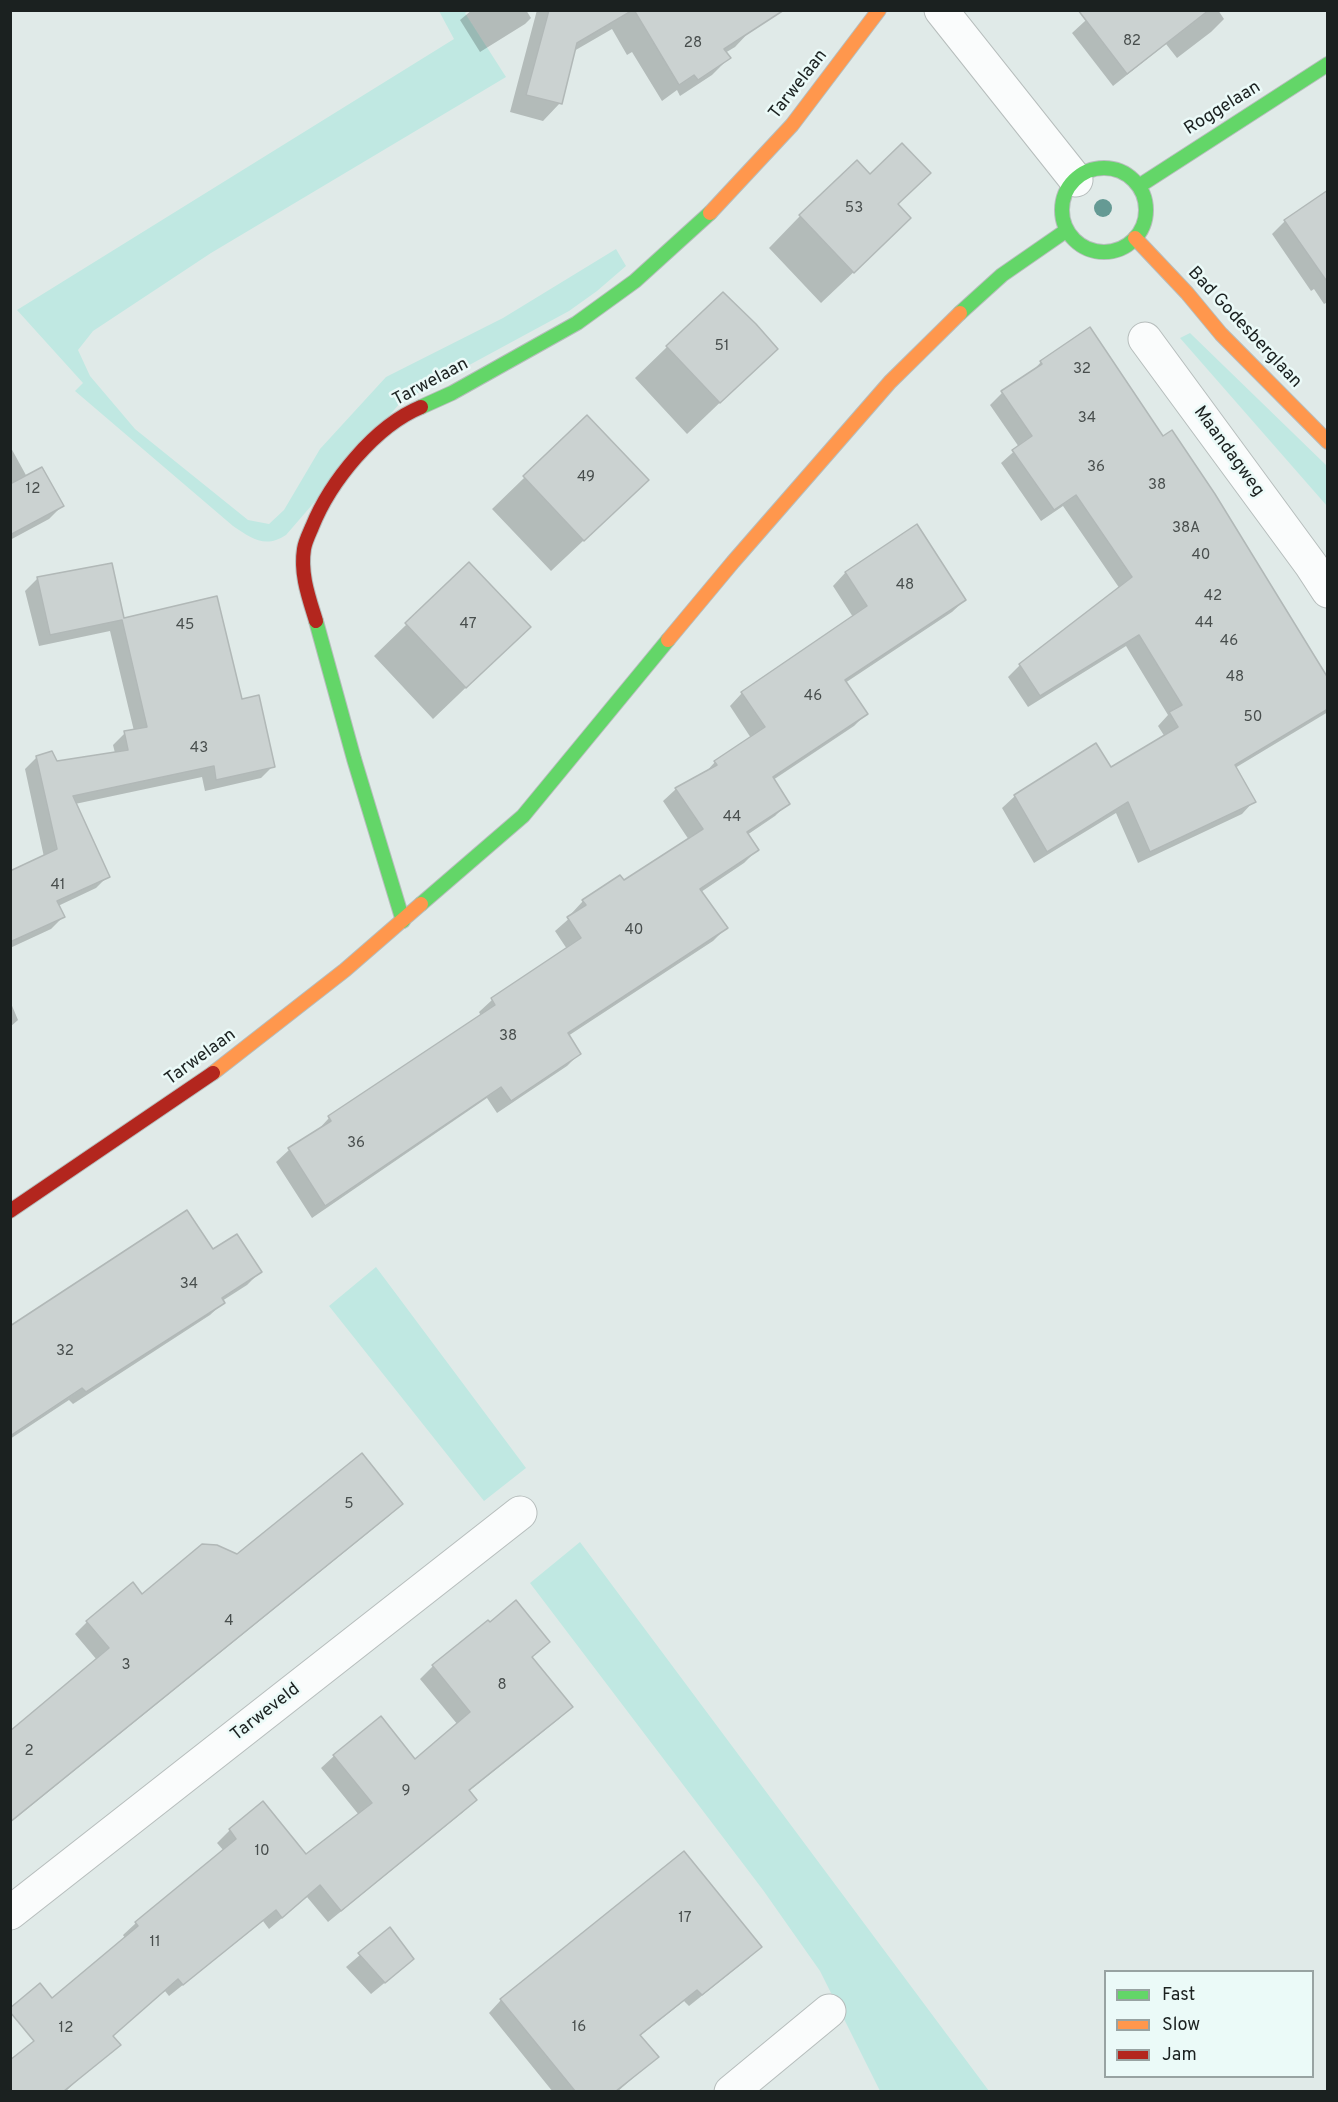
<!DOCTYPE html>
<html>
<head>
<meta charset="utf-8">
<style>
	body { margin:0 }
	#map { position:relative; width:1338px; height:2102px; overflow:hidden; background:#e0eae8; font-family:Overpass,sans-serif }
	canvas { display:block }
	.frame { position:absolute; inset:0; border:12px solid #1b2120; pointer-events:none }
	.legend { position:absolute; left:1104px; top:1970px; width:210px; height:108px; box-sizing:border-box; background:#ebfaf8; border:2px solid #98a3a2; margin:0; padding:8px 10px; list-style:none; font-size:18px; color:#1b2120 }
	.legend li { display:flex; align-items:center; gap:12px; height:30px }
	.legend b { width:30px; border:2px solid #98a3a2 }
</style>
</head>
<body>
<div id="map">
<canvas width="1338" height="2102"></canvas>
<div class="frame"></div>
<ul class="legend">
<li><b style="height:8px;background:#63d668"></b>Fast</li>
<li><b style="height:8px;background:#ff974d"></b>Slow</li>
<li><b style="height:8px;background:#b3261e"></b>Jam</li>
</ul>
</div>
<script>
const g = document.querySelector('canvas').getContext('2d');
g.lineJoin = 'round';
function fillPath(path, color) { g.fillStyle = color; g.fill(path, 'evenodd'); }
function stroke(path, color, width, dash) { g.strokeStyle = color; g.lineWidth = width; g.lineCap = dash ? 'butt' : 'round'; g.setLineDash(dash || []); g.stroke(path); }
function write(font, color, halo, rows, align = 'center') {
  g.font = font + ' Overpass,sans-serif'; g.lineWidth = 5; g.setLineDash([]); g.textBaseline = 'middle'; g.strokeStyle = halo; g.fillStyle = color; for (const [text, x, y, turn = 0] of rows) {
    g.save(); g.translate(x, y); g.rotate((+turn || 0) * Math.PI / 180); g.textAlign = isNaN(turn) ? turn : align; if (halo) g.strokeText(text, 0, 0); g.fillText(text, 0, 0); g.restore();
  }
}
fillPath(new Path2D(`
	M 439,11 L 469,11 L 465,13 L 506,77 L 211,253 L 93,331 L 78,350 L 90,376 L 135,429 L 248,520 L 269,524 L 284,510 L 320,449 L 386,377 L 503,318 L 616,249 L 626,266 L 597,291 L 569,311 L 401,402 L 286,535 C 265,549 251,538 233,526 L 75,391 L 83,383 L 17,310 L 454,39 Z
	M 1190,333 L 1327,466 L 1327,506 L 1180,338 Z
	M 376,1267 L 526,1468 L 484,1501 L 329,1306 Z
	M 580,1542 L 989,2091 L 880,2091 L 820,1971 L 763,1890 L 530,1583 Z`), '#c0e8e2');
fillPath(new Path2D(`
	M 472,10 L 526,10 L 531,18 L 525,24 L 480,52 L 460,20 Z
	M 537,10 L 740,10 L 752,29 L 735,47 L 725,53 L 729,58 L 712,75 L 680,96 L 677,90 L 662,101 L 632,52 L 627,55 L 612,29 L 574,51 L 560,103 L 543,121 L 510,112 Z
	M 1097,10 L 1218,10 L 1224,19 L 1211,32 L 1177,58 L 1166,44 L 1113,86 L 1072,33 Z
	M 929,173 L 897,205 L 877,250 L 821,303 L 769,248 L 800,216 L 870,176 Z
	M 1328,192 L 1328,302 L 1324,304 L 1314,289 L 1311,291 L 1272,234 L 1285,221 Z
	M 1090,329 L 1328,682 L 1328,712 L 1235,768 L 1254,801 L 1242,814 L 1138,863 L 1116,813 L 1034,863 L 1002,808 L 1015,796 L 1111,769 L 1165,737 L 1158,726 L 1168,715 L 1126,646 L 1028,707 L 1008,677 L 1020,665 L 1120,589 L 1063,506 L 1041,521 L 1001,463 L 1019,447 L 990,405 L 1002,393 L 1029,375 L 1041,362 Z
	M 667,347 L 776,349 L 687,434 L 635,378 Z
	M 587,417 L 615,511 L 551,571 L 492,509 Z
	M 10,446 L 27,477 L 62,506 L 49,519 L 10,540 Z
	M 917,527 L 965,600 L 952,612 L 845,683 L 866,714 L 854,726 L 773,780 L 788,803 L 775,816 L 747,835 L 757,850 L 744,863 L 701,892 L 726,928 L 713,941 L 568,1036 L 579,1054 L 567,1066 L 497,1113 L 487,1098 L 312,1218 L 276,1162 L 289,1150 L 317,1131 L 329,1118 L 481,1016 L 479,1012 L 492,1000 L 567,949 L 555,931 L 572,916 L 571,914 L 583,901 L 624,882 L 689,840 L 663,801 L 676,789 L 704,774 L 715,762 L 751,738 L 730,706 L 742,693 L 853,617 L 833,586 L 845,573 Z
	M 469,564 L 529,627 L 433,719 L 374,656 Z
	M 111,565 L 122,619 L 241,701 L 273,766 L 261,778 L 205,791 L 202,777 L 75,804 L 108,876 L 96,888 L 58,906 L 63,917 L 51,929 L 10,948 L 10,872 L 44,857 L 25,769 L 37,757 L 56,763 L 115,753 L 113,745 L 125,733 L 134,731 L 110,631 L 39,646 L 25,591 L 37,579 Z
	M 10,1001 L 18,1020 L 10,1027 Z
	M 212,1251 L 260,1272 L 247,1285 L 222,1301 L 223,1303 L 210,1315 L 73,1404 L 69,1400 L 10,1439 L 10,1361 Z
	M 401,1504 L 389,1516 L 10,1823 L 10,1733 L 97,1660 L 75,1634 L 87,1622 L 238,1556 Z
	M 531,1658 L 571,1707 L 559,1719 L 468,1792 L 475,1800 L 462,1813 L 328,1922 L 307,1897 L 269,1929 L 263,1921 L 169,1996 L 165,1991 L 130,2020 L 125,1938 L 123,1935 L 136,1923 L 224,1851 L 217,1843 L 230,1830 L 263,1803 L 306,1856 L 359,1815 L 321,1768 L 334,1756 L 415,1761 L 458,1725 L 420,1679 L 433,1666 Z
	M 684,1853 L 760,1947 L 748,1959 L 689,2006 L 684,2001 L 640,2036 L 657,2057 L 617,2092 L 553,2092 L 489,2013 L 501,2000 Z
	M 389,1930 L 399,1971 L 371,1994 L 346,1967 Z
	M 10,2062 L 96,2063 L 65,2092 L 10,2092 Z`), '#0003');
const building = new Path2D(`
	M 549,10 L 633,10 L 577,43 L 562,104 L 526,95 Z
	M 634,10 L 784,10 L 724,49 L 731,58 L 698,80 L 694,75 L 679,85 Z
	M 1078,10 L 1209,10 L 1127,74 Z
	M 902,143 L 931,173 L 898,204 L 911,218 L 854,273 L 799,215 L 857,160 L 870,174 Z
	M 1328,190 L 1328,283 L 1284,220 Z
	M 723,292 L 756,324 L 778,349 L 720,403 L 666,346 Z
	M 1090,327 L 1163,436 L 1172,430 L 1215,494 L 1328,678 L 1328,709 L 1235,765 L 1256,802 L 1150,852 L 1128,802 L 1047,852 L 1014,795 L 1096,743 L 1111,767 L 1178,727 L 1169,712 L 1182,705 L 1139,635 L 1040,696 L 1019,664 L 1132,577 L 1076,495 L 1054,510 L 1012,450 L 1032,436 L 1001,391 L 1042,364 L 1040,361 Z
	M 587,415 L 649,480 L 584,541 L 523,476 Z
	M 42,467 L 64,506 L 10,535 L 10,484 Z
	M 917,524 L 966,600 L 845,680 L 868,714 L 773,777 L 790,804 L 747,832 L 759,850 L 700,889 L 728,928 L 568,1033 L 581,1054 L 511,1101 L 501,1087 L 325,1206 L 288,1148 L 331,1121 L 328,1116 L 495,1005 L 491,998 L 581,938 L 567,917 L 586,905 L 582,900 L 620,875 L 624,880 L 703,829 L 675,788 L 717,765 L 714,761 L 765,727 L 741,692 L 867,606 L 845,572 Z
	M 469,562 L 531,627 L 466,688 L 405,623 Z
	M 112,563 L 124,618 L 217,596 L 242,699 L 259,695 L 275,767 L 216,780 L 214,766 L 73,796 L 110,877 L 57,901 L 65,917 L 10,942 L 10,871 L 57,849 L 36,756 L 52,751 L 57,761 L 128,750 L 124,731 L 147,727 L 122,620 L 50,635 L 37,577 Z
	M 187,1210 L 213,1249 L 237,1234 L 262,1272 L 222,1298 L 225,1303 L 86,1392 L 82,1388 L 10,1436 L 10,1326 Z
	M 362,1453 L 403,1504 L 10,1822 L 10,1731 L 109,1648 L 86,1621 L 133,1582 L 142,1594 L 202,1544 L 217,1545 L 237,1554 Z
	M 516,1600 L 550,1642 L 532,1657 L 573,1707 L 469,1790 L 477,1800 L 341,1911 L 320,1885 L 282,1918 L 276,1910 L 183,1985 L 178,1979 L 113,2036 L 121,2045 L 64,2091 L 10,2091 L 10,2060 L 34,2041 L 10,2012 L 10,2008 L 40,1983 L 52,1998 L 138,1926 L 135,1922 L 236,1839 L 229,1829 L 263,1801 L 306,1854 L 372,1803 L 333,1755 L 381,1716 L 415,1759 L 470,1712 L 432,1665 L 488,1620 L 490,1622 Z
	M 684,1851 L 762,1947 L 702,1995 L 697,1990 L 640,2035 L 659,2057 L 616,2091 L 575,2091 L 500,1999 Z
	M 390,1927 L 414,1959 L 385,1983 L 358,1953 Z`);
fillPath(building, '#cbd2d1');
stroke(building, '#b1b8b7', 1.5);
const street = new Path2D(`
	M 941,10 L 1076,180
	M 1145,339 L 1311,565 L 1328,591
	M 10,1913 L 520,1513
	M 731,2092 L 829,2011`);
const fast = new Path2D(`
	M1062 210a42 42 0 1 1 84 0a42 42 0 1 1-84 0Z
	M 1139,186 L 1328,64
	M 960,313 L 1002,275 L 1067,230
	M 421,407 L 452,393 L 577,323 L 635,281 L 710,213
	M 316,621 L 354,759 L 403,921
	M 421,904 L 523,816 L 668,640`);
const slow = new Path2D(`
	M 710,213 L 792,125 L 879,10
	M 1135,238 L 1187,293 L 1221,334 L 1328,442
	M 668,640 L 733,562 L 890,382 L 960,313
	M 213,1073 L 345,970 L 421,904`);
const jam = new Path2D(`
	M 316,621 C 309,598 300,574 304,549 C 305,542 309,534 312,527 C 330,482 375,426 421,407
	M 10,1211 L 213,1073`);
stroke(street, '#b6bdbc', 35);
stroke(fast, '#b6bdbc', 16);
stroke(slow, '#b6bdbc', 16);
stroke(jam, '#b6bdbc', 16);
stroke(street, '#fafcfc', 33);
stroke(fast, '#63d668', 14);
stroke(slow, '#ff974d', 14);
stroke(jam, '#b3261e', 14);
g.fillStyle = '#659a94';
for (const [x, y] of [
	[1103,208]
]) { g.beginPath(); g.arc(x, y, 9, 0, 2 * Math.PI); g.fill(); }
write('15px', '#484e4d', null, [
	["82",1132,42],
	["28",693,44],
	["53",854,209],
	["51",722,347],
	["32",1082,370],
	["34",1087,419],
	["36",1096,468],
	["49",586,478],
	["38",1157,486],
	["12",33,490],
	["38A",1186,529],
	["40",1201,556],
	["48",905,586],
	["42",1213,597],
	["44",1204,624],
	["47",468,625],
	["45",185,626],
	["46",1229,642],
	["48",1235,678],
	["46",813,697],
	["50",1253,718],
	["43",199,749],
	["44",732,818],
	["41",58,886],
	["40",634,931],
	["38",508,1037],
	["36",356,1144],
	["34",189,1285],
	["32",65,1352],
	["5",349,1505],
	["4",229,1622],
	["3",126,1666],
	["8",502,1686],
	["2",29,1752],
	["9",406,1792],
	["10",262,1852],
	["17",685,1919],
	["11",155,1943],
	["16",579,2028],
	["12",66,2029]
]);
write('18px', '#1b2120', '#ebfaf8', [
	["Tarwelaan",799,85,-52],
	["Roggelaan",1223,109,-32],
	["Bad Godesberglaan",1244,328,47],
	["Tarwelaan",431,383,-28],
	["Maandagweg",1228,452,54],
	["Tarwelaan",201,1058,-36],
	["Tarweveld",266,1713,-38]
]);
</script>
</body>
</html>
